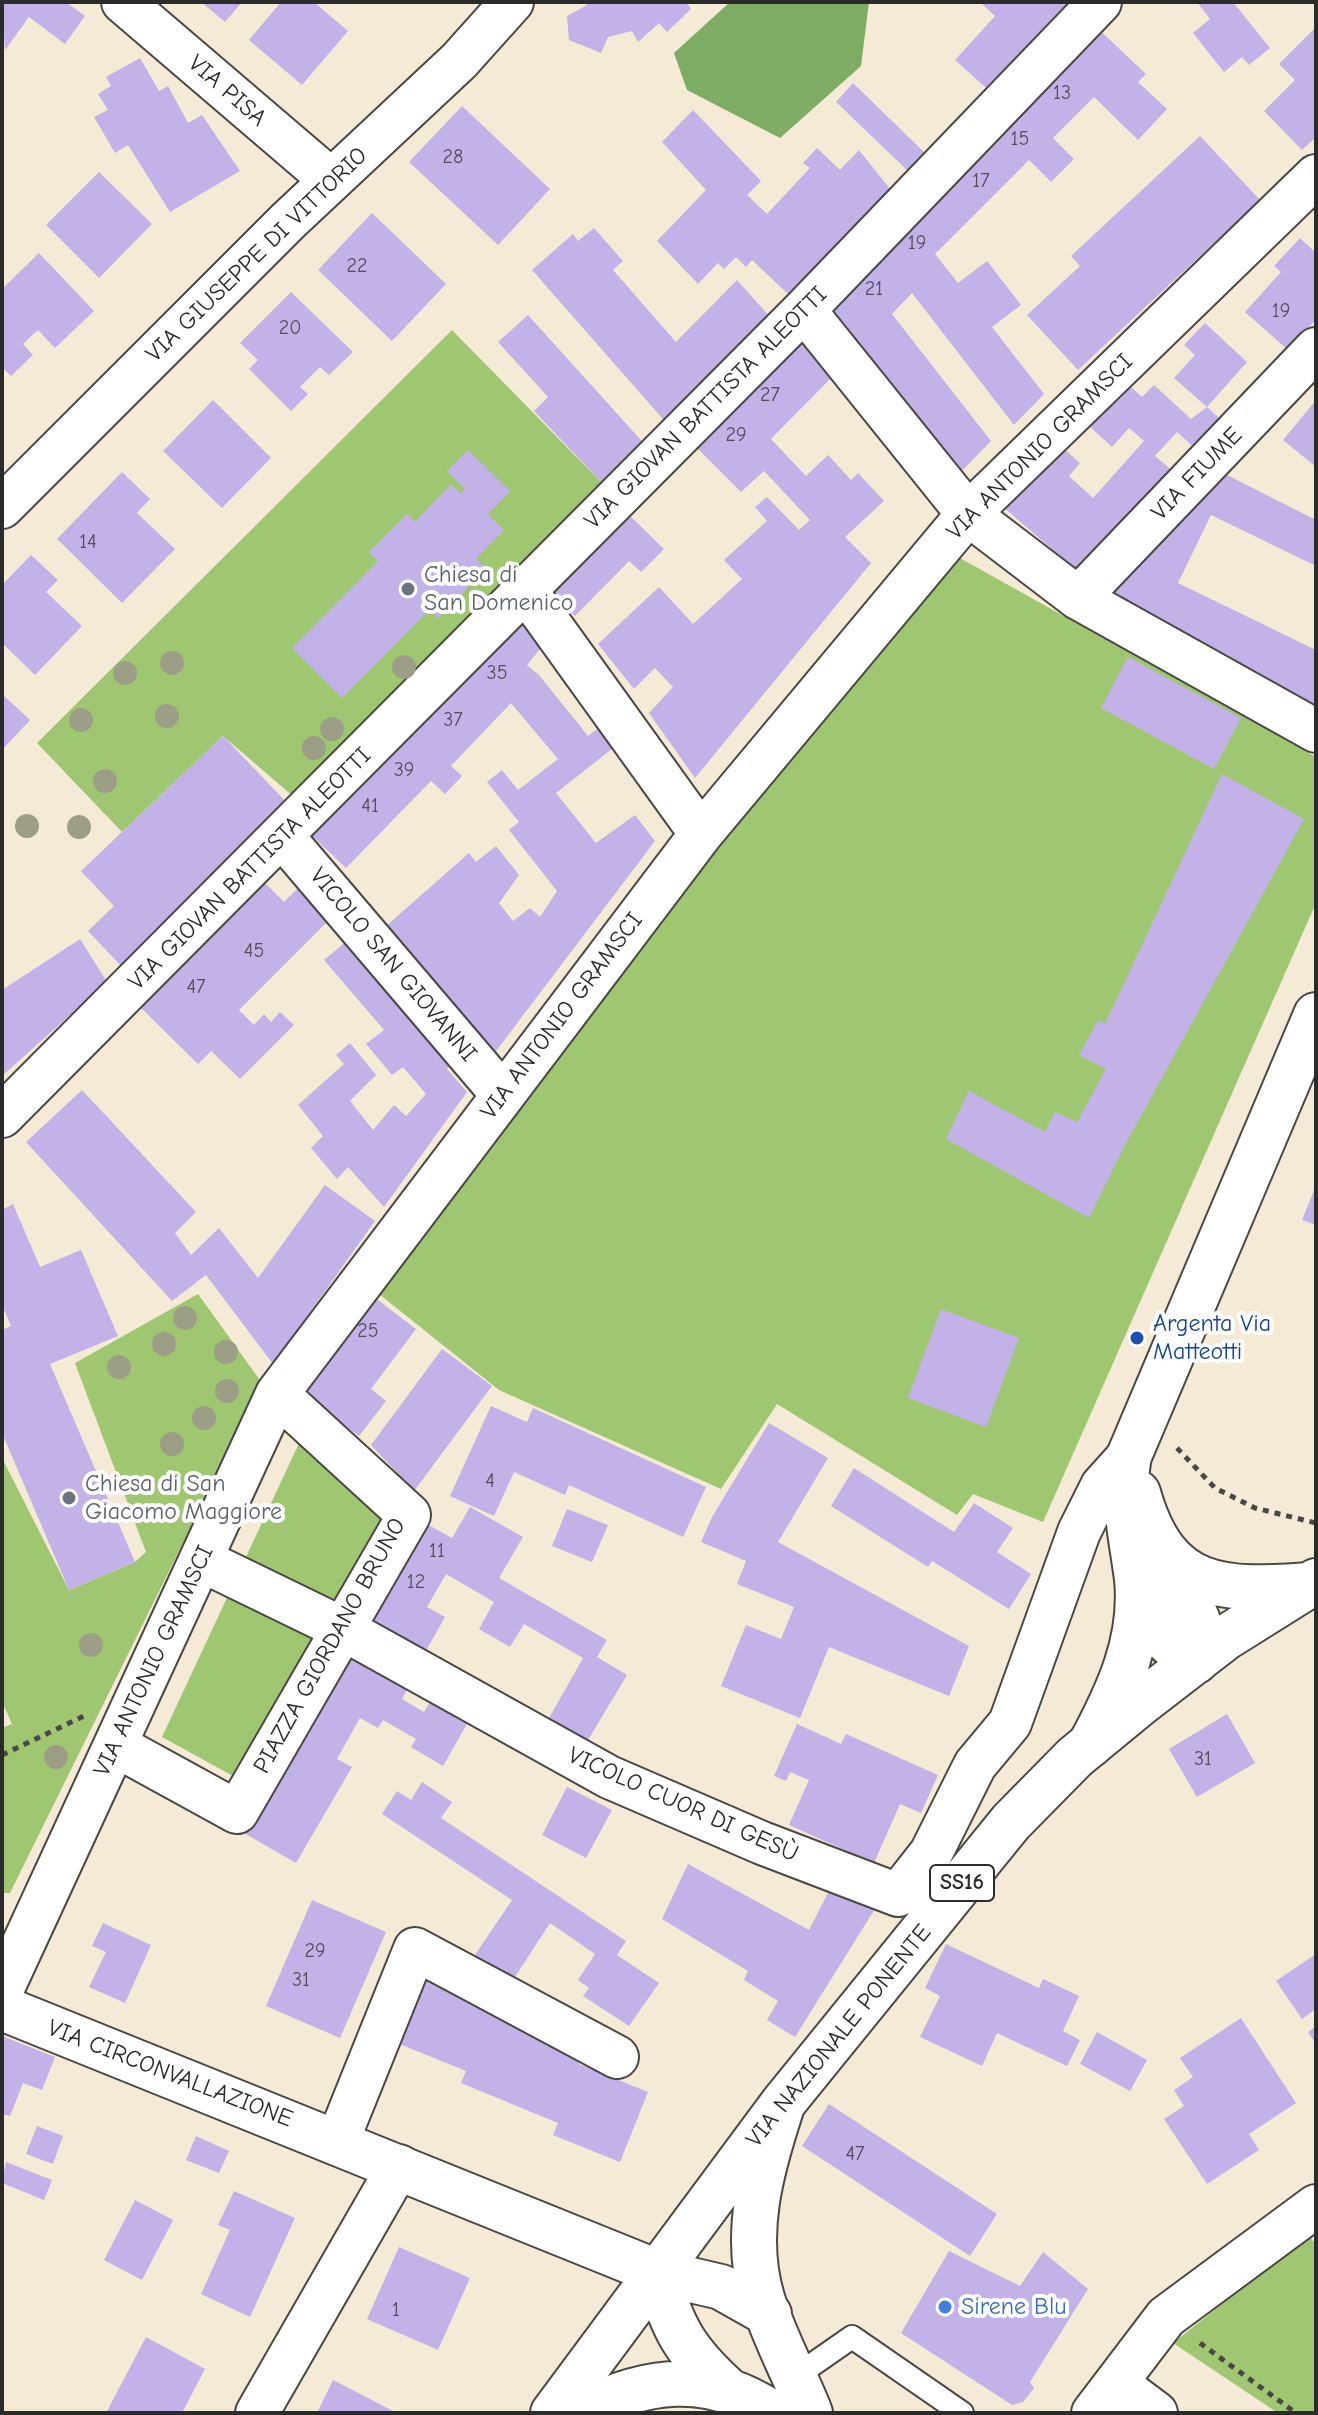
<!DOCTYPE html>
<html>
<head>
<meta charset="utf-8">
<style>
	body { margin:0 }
	#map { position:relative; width:1318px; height:2415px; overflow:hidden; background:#f5ead5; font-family:"Comic Neue",sans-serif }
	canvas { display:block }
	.frame { position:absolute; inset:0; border:4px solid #2b2b2b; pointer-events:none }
</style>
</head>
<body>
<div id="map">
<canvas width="1318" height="2415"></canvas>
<div class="frame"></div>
</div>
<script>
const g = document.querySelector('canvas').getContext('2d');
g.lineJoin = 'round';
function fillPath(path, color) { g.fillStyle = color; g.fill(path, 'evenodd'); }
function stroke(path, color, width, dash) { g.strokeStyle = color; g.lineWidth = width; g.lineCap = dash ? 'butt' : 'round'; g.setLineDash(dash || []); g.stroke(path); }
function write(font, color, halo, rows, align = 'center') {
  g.font = font + ' "Comic Neue",sans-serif'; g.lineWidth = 8; g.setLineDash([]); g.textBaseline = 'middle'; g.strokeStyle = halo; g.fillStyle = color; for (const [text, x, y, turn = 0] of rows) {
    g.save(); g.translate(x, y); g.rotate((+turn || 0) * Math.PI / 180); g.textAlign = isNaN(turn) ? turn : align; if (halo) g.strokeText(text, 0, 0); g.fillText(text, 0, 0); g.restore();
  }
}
fillPath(new Path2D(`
	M 452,330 L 607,488 L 309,810 L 223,736 L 122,832 L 37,743 Z
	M 951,553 L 1316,757 L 1316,903 L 1043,1522 L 973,1494 L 957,1515 L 777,1404 L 721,1489 L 499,1390 L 369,1286 Z
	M 198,1294 L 262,1383 L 10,1893 L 2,1893 L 2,1728 L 12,1724 L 2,1702 L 2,1458 L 69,1590 L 135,1562 L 146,1552 L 75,1363 Z
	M 301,1439 L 391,1521 L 242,1781 L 162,1737 Z
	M 1309,2235 L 1316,2245 L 1316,2413 L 1278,2413 L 1173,2343 Z`), '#9fc772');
fillPath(new Path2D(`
	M 730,2 L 869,2 L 861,66 L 780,138 L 687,90 L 674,53 Z`), '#7fac64');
fillPath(new Path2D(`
	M 2,2 L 66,2 L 85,16 L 65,44 L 29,17 L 5,50 Z
	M 201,2 L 242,2 L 225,22 Z
	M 281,2 L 314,2 L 348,31 L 302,85 L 249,40 Z
	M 586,2 L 686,2 L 691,9 L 667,32 L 659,23 L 638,42 L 632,31 L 608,37 L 601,53 L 569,40 L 567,16 L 587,5 Z
	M 980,2 L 1069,2 L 1075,8 L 994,95 L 955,60 L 995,16 Z
	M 1197,2 L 1233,2 L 1270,48 L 1249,65 L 1242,57 L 1224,72 L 1193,33 L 1210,19 Z
	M 1094,25 L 1146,74 L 1138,82 L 1167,109 L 1138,140 L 1094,97 L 1053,138 L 1074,159 L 1051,182 L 1029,160 L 935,254 L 958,283 L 987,261 L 1021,305 L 992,327 L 1044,394 L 1014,425 L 912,293 L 892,314 L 991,441 L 957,476 L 824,307 Z
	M 1316,27 L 1316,137 L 1302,150 L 1264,111 L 1295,80 L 1279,64 Z
	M 140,58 L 159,91 L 168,86 L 188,123 L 202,115 L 240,171 L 170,212 L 128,145 L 115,153 L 94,117 L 108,110 L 98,94 L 111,86 L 106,77 Z
	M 853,83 L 926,154 L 909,172 L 836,102 Z
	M 462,106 L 550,189 L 498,245 L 409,162 Z
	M 693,110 L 761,181 L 747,195 L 767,214 L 810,168 L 803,163 L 817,148 L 840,170 L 859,150 L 890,189 L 789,295 L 752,260 L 746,267 L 736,257 L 724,269 L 718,263 L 698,284 L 657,241 L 706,190 L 662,142 Z
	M 1200,136 L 1260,200 L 1078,370 L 1027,315 L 1080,266 L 1071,256 Z
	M 99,172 L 152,224 L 99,278 L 46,225 Z
	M 372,213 L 446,284 L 392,341 L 318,270 Z
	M 594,228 L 623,261 L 613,270 L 676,342 L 737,280 L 771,318 L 669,426 L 532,270 L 573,234 L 578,241 Z
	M 1300,238 L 1316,253 L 1316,319 L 1288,350 L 1245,312 L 1281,272 L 1274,266 Z
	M 39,253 L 94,311 L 55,348 L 38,330 L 23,344 L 33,355 L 11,376 L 2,367 L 2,289 Z
	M 291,292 L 353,352 L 329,375 L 320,367 L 300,387 L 308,394 L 291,411 L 249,369 L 258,360 L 240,343 Z
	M 528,315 L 649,449 L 607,488 L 534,411 L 548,397 L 498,342 Z
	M 1205,323 L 1247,362 L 1207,407 L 1174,378 L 1195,355 L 1184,345 Z
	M 798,336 L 836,373 L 771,439 L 806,476 L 828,455 L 851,480 L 858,473 L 884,501 L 845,537 L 871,563 L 695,778 L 649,713 L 673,687 L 655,668 L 634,689 L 598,644 L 659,587 L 693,624 L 742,579 L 724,560 L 767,521 L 755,507 L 767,497 L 799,530 L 810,520 L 764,471 L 741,492 L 692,443 Z
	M 1154,385 L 1191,419 L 1207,407 L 1227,425 L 1200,453 L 1177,432 L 1155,456 L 1175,473 L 1084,577 L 994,499 L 1049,436 L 1080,463 L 1069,476 L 1093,498 L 1144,441 L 1129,428 L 1112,447 L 1077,415 L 1107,388 L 1119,400 L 1131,387 L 1142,397 Z
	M 213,400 L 271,458 L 222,508 L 163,451 Z
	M 1316,400 L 1316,467 L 1283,440 Z
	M 468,450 L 510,491 L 488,514 L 504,530 L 476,559 L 486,569 L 438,618 L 429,610 L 342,698 L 292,648 L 378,561 L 369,552 L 407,514 L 415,522 L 451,484 L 461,494 L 465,489 L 447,471 Z
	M 122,472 L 150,499 L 137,513 L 175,549 L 122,603 L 57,539 Z
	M 1221,472 L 1316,520 L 1316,566 L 1211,515 L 1178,583 L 1316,650 L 1316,707 L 1101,602 Z
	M 626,512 L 664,549 L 641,572 L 629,561 L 575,616 L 549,590 Z
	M 31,555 L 58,580 L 46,592 L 82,626 L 35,675 L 2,643 L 2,585 Z
	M 519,616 L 546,642 L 527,665 L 539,675 L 588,736 L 602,725 L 617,745 L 556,793 L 596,843 L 635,815 L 655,841 L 490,1059 L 385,927 L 469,853 L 476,862 L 496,846 L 519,875 L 499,903 L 513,921 L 530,908 L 540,917 L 557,891 L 509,830 L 519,822 L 487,782 L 502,770 L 518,790 L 558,759 L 511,703 L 451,766 L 462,776 L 445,794 L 431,781 L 346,868 L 308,832 Z
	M 1128,657 L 1241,718 L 1214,769 L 1101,708 Z
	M 2,694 L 30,720 L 2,750 Z
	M 223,736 L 291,807 L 123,968 L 88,931 L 114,906 L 81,871 Z
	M 1222,774 L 1304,819 L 1125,1145 L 1089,1218 L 946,1139 L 969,1091 L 1045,1132 L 1055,1112 L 1077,1122 L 1106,1069 L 1079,1055 L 1098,1020 L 1105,1024 Z
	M 306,880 L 338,911 L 239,1010 L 254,1025 L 264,1014 L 271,1022 L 280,1012 L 294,1025 L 240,1079 L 211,1051 L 198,1064 L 139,1006 L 263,881 L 284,902 Z
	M 350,938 L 453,1061 L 447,1069 L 467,1092 L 384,1207 L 348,1167 L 337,1179 L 311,1148 L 323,1136 L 298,1105 L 344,1064 L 336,1055 L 350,1043 L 376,1075 L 350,1101 L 373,1130 L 394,1105 L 406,1116 L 426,1094 L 403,1067 L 392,1075 L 366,1044 L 384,1030 L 324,960 Z
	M 80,939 L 107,982 L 2,1076 L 2,990 Z
	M 82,1090 L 196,1212 L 175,1233 L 191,1255 L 219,1228 L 258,1278 L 325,1185 L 375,1221 L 273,1364 L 206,1275 L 172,1301 L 26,1142 Z
	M 1316,1185 L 1316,1225 L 1302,1220 Z
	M 13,1204 L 40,1267 L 81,1250 L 118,1336 L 50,1364 L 135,1562 L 69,1590 L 2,1433 L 2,1330 L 11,1326 L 2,1305 L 2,1210 Z
	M 370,1294 L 416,1329 L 371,1389 L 386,1401 L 359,1436 L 297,1389 Z
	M 941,1309 L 1019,1338 L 986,1427 L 908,1398 Z
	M 442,1349 L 492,1386 L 414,1491 L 371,1445 Z
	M 491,1406 L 527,1422 L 533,1408 L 706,1487 L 683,1537 L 569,1485 L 565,1495 L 514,1472 L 494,1516 L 450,1496 Z
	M 769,1423 L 828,1458 L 778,1542 L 969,1646 L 949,1696 L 829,1647 L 800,1718 L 721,1686 L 746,1625 L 781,1639 L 794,1607 L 737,1584 L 746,1561 L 701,1542 L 712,1517 Z
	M 854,1468 L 954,1532 L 974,1503 L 1013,1528 L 997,1552 L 1031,1574 L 1009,1609 L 932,1561 L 928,1567 L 831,1506 Z
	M 470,1507 L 523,1537 L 499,1578 L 607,1640 L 597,1657 L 627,1675 L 588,1740 L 549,1718 L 583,1658 L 524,1624 L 510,1647 L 479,1629 L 494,1602 L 446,1574 L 427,1607 L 445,1617 L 423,1656 L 368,1622 L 425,1523 L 452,1538 Z
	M 567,1509 L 608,1525 L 592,1562 L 552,1546 Z
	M 345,1645 L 412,1680 L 402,1699 L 424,1712 L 435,1693 L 472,1715 L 443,1766 L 411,1747 L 416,1739 L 383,1720 L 378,1728 L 360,1718 L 337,1759 L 352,1767 L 296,1863 L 237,1829 Z
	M 1227,1714 L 1255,1763 L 1197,1797 L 1169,1749 Z
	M 797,1724 L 841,1744 L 846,1734 L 938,1775 L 921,1813 L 900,1804 L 874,1863 L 789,1825 L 809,1780 L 790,1772 L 786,1781 L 774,1776 Z
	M 422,1782 L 452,1802 L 441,1818 L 626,1941 L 617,1955 L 659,1983 L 629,2026 L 583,1996 L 589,1988 L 578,1980 L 595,1954 L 550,1923 L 513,1980 L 475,1955 L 512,1900 L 382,1814 L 397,1791 L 411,1800 Z
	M 567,1787 L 612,1810 L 586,1858 L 542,1835 Z
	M 688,1864 L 809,1930 L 833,1883 L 878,1904 L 795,2037 L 767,2020 L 778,2001 L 744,1980 L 748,1971 L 662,1919 Z
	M 312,1900 L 386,1932 L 340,2038 L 266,2006 Z
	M 103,1923 L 151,1945 L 125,2003 L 89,1987 L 106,1952 L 92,1946 Z
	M 946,1944 L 1039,1988 L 1043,1979 L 1079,1996 L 1063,2031 L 1080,2040 L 1067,2066 L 997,2033 L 982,2066 L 920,2037 L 940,1996 L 925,1988 Z
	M 1316,1954 L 1316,2009 L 1302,2019 L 1276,1981 Z
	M 420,1972 L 485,1998 L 480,2009 L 583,2051 L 579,2064 L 648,2092 L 620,2162 L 553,2135 L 558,2123 L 461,2083 L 466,2071 L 392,2041 Z
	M 1241,2018 L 1296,2103 L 1249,2134 L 1259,2150 L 1207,2184 L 1164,2119 L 1184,2106 L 1174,2090 L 1193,2077 L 1180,2058 Z
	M 1316,2026 L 1316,2044 L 1308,2032 Z
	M 1097,2032 L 1147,2060 L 1130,2091 L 1080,2064 Z
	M 2,2036 L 55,2057 L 42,2090 L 23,2083 L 10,2116 L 2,2114 Z
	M 829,2104 L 997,2214 L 970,2256 L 802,2146 Z
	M 37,2126 L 63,2136 L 53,2164 L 26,2154 Z
	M 196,2136 L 229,2151 L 219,2173 L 186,2160 Z
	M 6,2162 L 52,2180 L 44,2200 L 2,2183 Z
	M 234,2191 L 295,2218 L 250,2317 L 201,2294 L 230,2230 L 218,2225 Z
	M 135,2200 L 173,2220 L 142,2280 L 104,2260 Z
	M 399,2247 L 470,2278 L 438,2350 L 367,2319 Z
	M 949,2251 L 1020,2286 L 1043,2252 L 1088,2289 L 1030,2382 L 1034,2388 L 1023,2402 L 1012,2405 L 901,2333 Z
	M 146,2337 L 205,2369 L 182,2413 L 106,2413 Z
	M 333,2380 L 397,2413 L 317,2413 Z`), '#c2b2e8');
const lane = new Path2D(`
	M 796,2376 L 852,2337 L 962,2413`);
const street = new Path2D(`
	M 123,2 L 331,180
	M 804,310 L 968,514 L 1078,598 L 1316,731
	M 2,507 L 288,221 L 459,61 L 512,2
	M 526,591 L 701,834
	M 1078,598 L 1316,349
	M 283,837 L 502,1094
	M 2,1116 L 804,310 L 1100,2
	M 201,1560 L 343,1629 L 609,1777 L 762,1843 L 898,1895 L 931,1853 L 975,1765 L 1010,1723 L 1079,1532 L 1102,1486 L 1129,1456
	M 115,1745 L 237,1812 L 409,1515 L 277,1394
	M 2,1990 L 277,1394 L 701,834 L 968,514 L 1316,176
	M 338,2140 L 415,1949 L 617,2057
	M 1116,2383 L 1156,2413
	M 257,2413 L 399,2166
	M 1093,2413 L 1166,2317 L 1316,2206`);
const secondary = new Path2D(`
	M 1138,1493 C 1166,1593 1223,1591 1311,1585
	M 1139,1590 C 1150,1623 1163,1645 1196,1661 L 1198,1621 L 1171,1558
	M 1090,1745 C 1118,1693 1143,1640 1137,1579 C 1132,1539 1121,1496 1129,1456 L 1316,1015
	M 2,2008 L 657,2272 L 721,2287 L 769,2314
	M 781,2109 C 761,2170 743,2234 762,2298 C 774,2337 795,2375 810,2413
	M 657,2272 C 671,2327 686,2353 729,2391
	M 580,2413 C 644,2378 708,2370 772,2413`);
const primary = new Path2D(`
	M 553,2413 L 783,2103 L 1011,1822 L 1075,1757 L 1142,1702 L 1225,1638 L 1316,1581`);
stroke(lane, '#494844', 26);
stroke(street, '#494844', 46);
stroke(secondary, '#494844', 48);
stroke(primary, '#494844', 48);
stroke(new Path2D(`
	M 1177,1448 L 1215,1488 L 1255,1508 L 1316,1523
	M 2,1755 L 84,1716
	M 1200,2343 L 1296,2413`), '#494844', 5, [6, 6]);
stroke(lane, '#fff', 22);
stroke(street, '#fff', 42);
stroke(secondary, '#fff', 44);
stroke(primary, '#fff', 44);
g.fillStyle = '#9c9f85';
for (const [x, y] of [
	[172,663],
	[404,667],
	[125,673],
	[167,716],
	[81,720],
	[332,729],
	[314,748],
	[105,781],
	[27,826],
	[79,827],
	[185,1318],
	[164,1344],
	[226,1352],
	[119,1367],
	[227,1391],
	[204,1418],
	[172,1444],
	[91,1645],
	[56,1757]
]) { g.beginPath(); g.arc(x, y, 12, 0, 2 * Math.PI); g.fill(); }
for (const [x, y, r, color] of [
	[408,589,8,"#6b7280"],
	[1137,1338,8,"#1a4fb4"],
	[69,1498,8,"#6b7280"],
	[945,2307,8,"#3f7fe0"]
]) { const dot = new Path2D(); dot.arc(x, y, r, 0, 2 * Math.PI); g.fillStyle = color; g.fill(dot); stroke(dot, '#fff', 3); }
write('20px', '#514d5a', null, [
	["13",1062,93],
	["15",1020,139],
	["28",453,157],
	["17",981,181],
	["19",917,243],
	["22",357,266],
	["21",874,289],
	["19",1281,311],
	["20",290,328],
	["27",770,395],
	["29",736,435],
	["14",88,542],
	["35",497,673],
	["37",453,720],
	["39",404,770],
	["41",370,806],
	["45",254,951],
	["47",196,987],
	["25",368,1331],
	["4",490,1481],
	["11",437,1551],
	["12",416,1582],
	["31",1203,1759],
	["29",315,1951],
	["31",301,1980],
	["47",855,2154],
	["1",396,2310]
]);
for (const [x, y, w] of [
	[962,1883,64]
]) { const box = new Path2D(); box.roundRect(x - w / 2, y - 18, w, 36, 6); g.fillStyle = '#fff'; g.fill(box); stroke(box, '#2b2b2b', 2); }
write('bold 22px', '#2b2b2b', null, [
	["SS16",962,1883]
]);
write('24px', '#2b2b2b', '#fff', [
	["VIA PISA",227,91,41],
	["VIA GIUSEPPE DI VITTORIO",257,255,-44],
	["VIA GIOVAN BATTISTA ALEOTTI",706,408,-45],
	["VIA ANTONIO GRAMSCI",1040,447,-45],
	["VIA FIUME",1197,474,-46],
	["VIA GIOVAN BATTISTA ALEOTTI",250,869,-45],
	["VICOLO SAN GIOVANNI",393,965,50],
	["VIA ANTONIO GRAMSCI",562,1016,-53],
	["PIAZZA GIORDANO BRUNO",330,1646,-61],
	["VIA ANTONIO GRAMSCI",154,1661,-65],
	["VICOLO CUOR DI GESÙ",683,1805,24],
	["VIA NAZIONALE PONENTE",839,2036,-51],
	["VIA CIRCONVALLAZIONE",170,2074,21]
]);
write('24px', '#5b616d', '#fff', [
	["Chiesa di",424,575],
	["San Domenico",424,603],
	["Chiesa di San",85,1484],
	["Giacomo Maggiore",85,1512]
], 'left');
write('24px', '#164399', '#fff', [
	["Argenta Via",1153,1324],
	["Matteotti",1153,1352]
], 'left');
write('24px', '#366cbe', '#fff', [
	["Sirene Blu",961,2307]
], 'left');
</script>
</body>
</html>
